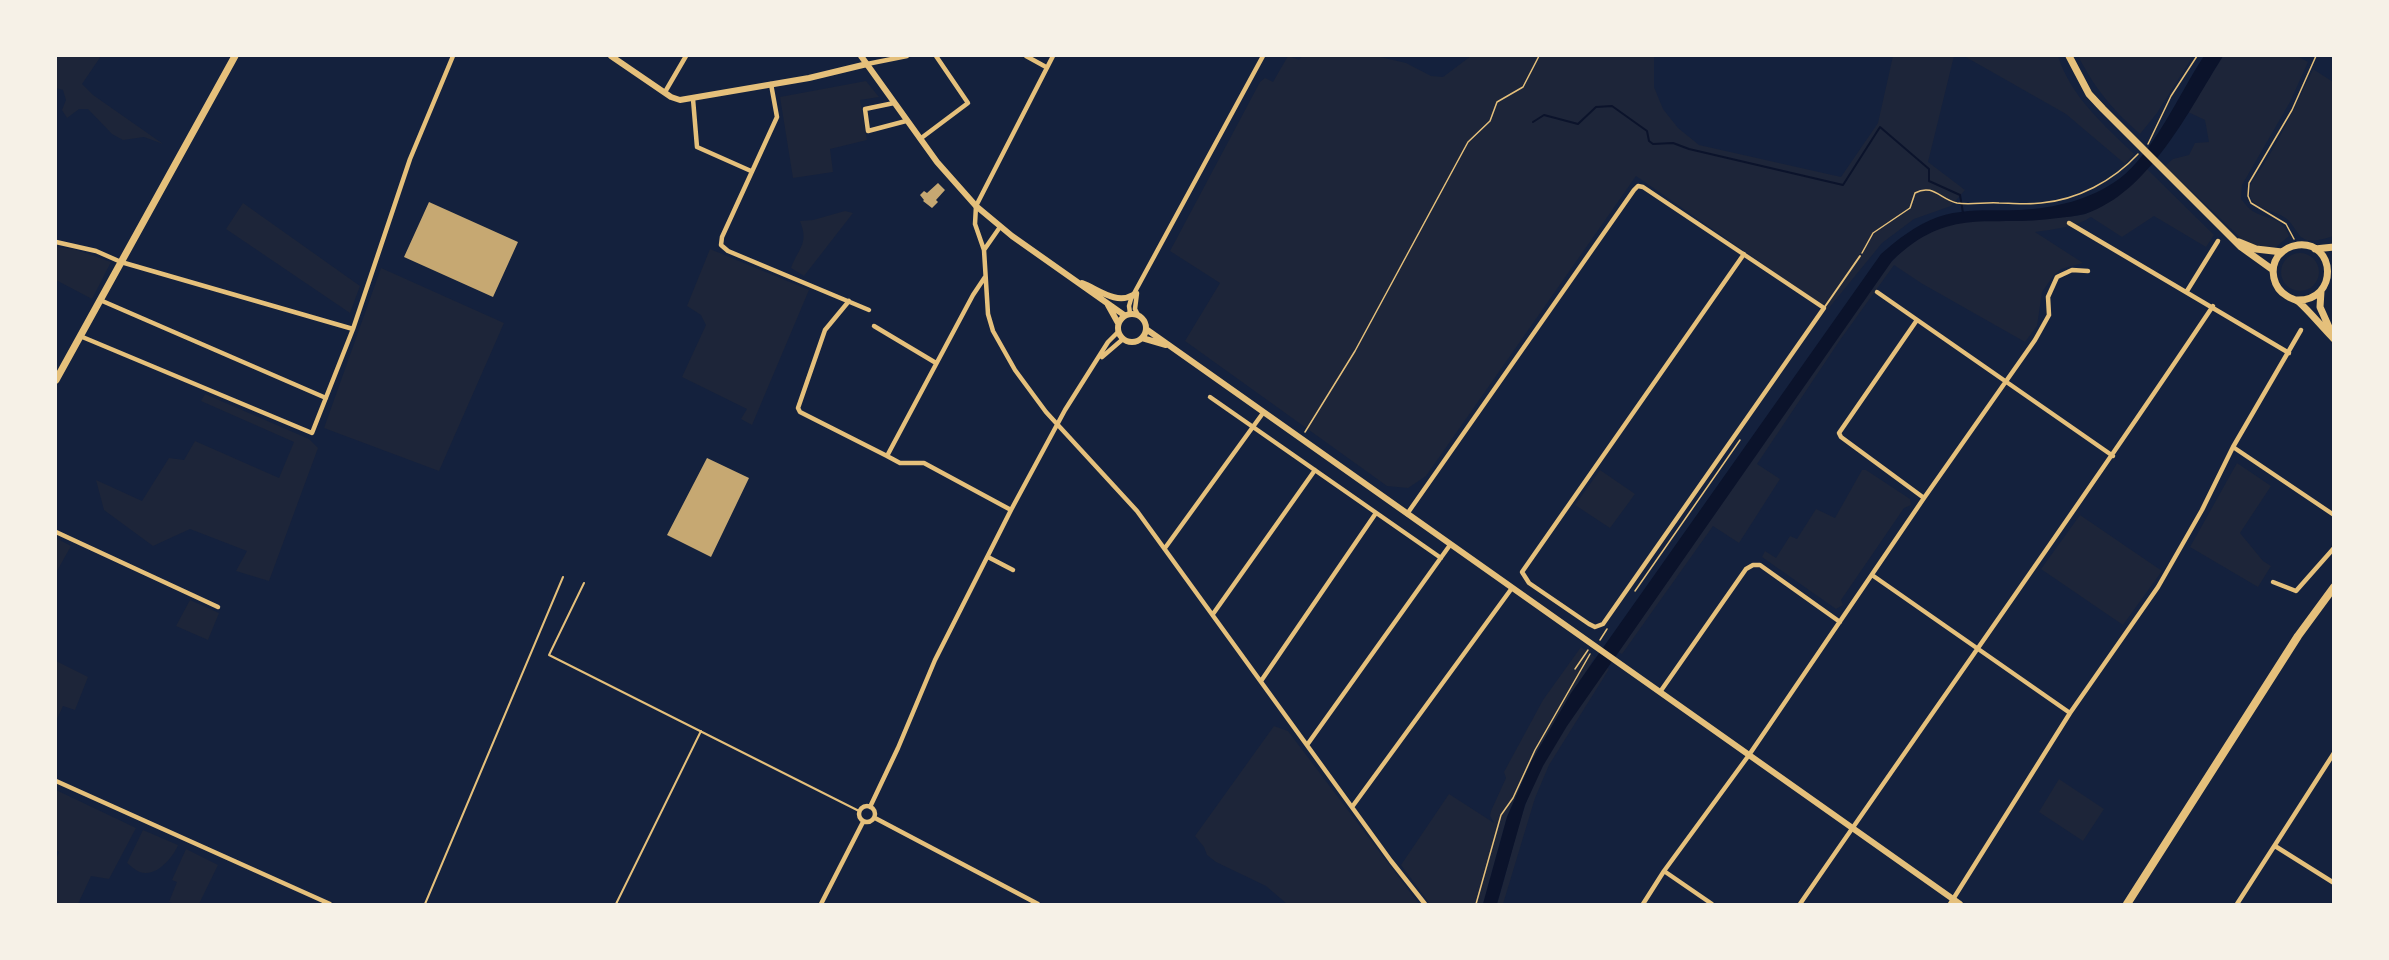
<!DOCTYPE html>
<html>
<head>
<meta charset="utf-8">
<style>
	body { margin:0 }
	#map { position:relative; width:2389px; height:960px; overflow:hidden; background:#14213d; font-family:Arial,sans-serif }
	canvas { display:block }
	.frame { position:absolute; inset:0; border:57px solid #f6f1e7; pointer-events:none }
</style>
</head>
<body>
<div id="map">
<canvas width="2389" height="960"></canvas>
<div class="frame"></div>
</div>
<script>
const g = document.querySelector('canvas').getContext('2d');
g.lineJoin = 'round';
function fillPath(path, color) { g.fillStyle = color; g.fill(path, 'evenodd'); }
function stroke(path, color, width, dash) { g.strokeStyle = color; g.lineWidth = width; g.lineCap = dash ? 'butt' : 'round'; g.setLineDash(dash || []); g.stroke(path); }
fillPath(new Path2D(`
	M 56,56 L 58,58 L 60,56 L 101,56 L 82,84 L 93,95 L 163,144 L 144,137 L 123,140 L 112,134 L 88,109 L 79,109 L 67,118 L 62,110 L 66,100 L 63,90 L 56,88 Z
	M 1288,56 L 1299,60 L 1302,56 L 1376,56 L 1406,63 L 1431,76 L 1443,77 L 1471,56 L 1654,56 L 1654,87 L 1663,109 L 1678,128 L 1699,145 L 1841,177 L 1878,123 L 1893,56 L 1954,56 L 1928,162 L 1965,190 L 1951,206 L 1914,219 L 1882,243 L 1828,309 L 1636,176 L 1426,476 L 1408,488 L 1387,486 L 1185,341 L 1220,283 L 1170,251 L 1260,82 L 1265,78 L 1273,82 Z
	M 1964,56 L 2058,56 C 2071,97 2104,125 2134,154 L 2125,164 L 2066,114 Z
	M 2078,56 L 2193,56 L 2157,113 L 2140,134 C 2111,108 2096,90 2078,56 Z
	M 2223,56 L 2297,56 L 2308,62 L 2290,102 L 2242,185 L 2241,199 C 2244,202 2247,207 2251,210 C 2266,220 2282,216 2289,236 L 2276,247 L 2265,248 L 2245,242 L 2165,166 L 2173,159 L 2189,155 L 2195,143 L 2209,142 L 2205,120 L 2188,112 Z
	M 2313,69 L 2333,82 L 2333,236 C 2324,239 2307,245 2299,235 C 2295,230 2293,225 2288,220 C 2278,210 2255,211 2250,196 C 2247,185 2256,176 2262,167 C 2282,136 2297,102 2313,69 Z
	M 866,81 L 879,97 L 860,100 L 867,140 L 830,149 L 833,172 L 793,178 L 780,97 Z
	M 2147,169 L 2214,235 L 2206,247 L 2154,216 L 2122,237 L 2091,217 C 2074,228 2054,229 2035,232 L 2083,263 L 2061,269 L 2054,275 L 2042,292 L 2037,326 L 2025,342 L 1921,283 L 1894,265 L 1840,340 L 1757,464 L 1780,479 L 1739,543 L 1713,526 L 1622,654 L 1618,652 L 1854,313 C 1873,287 1890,256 1919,238 C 1962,211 2014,224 2062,217 C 2069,216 2078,216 2085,214 C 2102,207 2134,182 2147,169 Z
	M 243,203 L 360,286 L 350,313 L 226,229 Z
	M 845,211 L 853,213 L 804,276 L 791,268 C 799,247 809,244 800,221 L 813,220 Z
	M 56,247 L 74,249 L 111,262 L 92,299 L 56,280 Z
	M 710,249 L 809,290 L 752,425 L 741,419 L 747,409 L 682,377 L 706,325 L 701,315 L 687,306 Z
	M2281 272a19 19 0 1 1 38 0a19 19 0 1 1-38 0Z
	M 381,268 L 504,323 L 439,471 L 324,428 Z
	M 205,394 L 309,439 L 318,448 L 269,581 L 236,571 L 247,551 L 190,529 L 153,546 L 104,510 L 96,480 L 142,501 L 169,458 L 184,460 L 195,441 L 279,478 L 294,442 L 201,401 Z
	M 2237,463 L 2271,486 L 2240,533 L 2263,561 L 2271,566 L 2258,587 L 2190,547 Z
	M 1600,470 L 1635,494 L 1610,528 L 1575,505 Z
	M 1862,470 L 1866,470 L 1910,499 L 1911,505 L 1904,508 L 1841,600 L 1843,605 L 1836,609 L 1762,557 L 1765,551 L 1776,558 L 1790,536 L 1797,539 L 1816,509 L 1835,518 Z
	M 2080,515 L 2162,571 L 2123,625 L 2041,569 Z
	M 56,538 L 71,546 L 57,571 L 56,570 Z
	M 190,600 L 219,613 L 208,640 L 176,626 Z
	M 1581,647 L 1595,657 L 1531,762 L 1507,817 L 1483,904 L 1430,904 L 1401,865 L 1449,794 L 1494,823 L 1490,816 L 1491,811 L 1506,778 L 1504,772 L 1543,700 Z
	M 56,661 L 88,677 L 75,710 L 63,706 L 56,721 Z
	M 1606,667 L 1609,669 L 1549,765 L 1535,798 L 1503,904 L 1497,904 C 1507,872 1514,838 1525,806 C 1541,756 1576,710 1606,667 Z
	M 1274,726 L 1288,731 L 1419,904 L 1287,904 L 1266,886 L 1216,862 L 1207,855 L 1204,847 L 1195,836 Z
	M 2059,779 L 2104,809 L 2083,841 L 2039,812 Z
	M 56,790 L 136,828 L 109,879 L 91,876 L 78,904 L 56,904 L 56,859 L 59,852 L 56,850 Z
	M 143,830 L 178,845 C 174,856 159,874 145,873 C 138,873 132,867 127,863 Z
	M 186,849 L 218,865 L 199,904 L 175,904 L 169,902 L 177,882 L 172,880 Z`), '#1d2539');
fillPath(new Path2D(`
	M 2204,56 L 2223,56 C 2189,110 2150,192 2085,214 C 2077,216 2066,217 2058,218 C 1988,228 1950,205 1892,261 L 1567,726 L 1543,766 L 1525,805 L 1497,904 L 1483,904 L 1507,817 L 1531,762 L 1571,693 L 1881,254 C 1898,239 1916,225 1938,217 C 1964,208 1993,211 2020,210 C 2055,208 2090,200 2119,179 C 2153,154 2180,92 2204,56 Z`), '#0b132b');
stroke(new Path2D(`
	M 1533,122 L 1544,115 L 1578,124 L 1596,107 L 1612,106 L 1647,131 L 1649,141 L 1653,144 L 1673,143 L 1689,149 L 1843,185 L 1880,127 L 1929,169 L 1929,181 L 1960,195 L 1963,213`), '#0b132b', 2);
fillPath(new Path2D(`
	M 938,183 L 945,190 L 936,200 L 938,202 L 932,208 L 923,201 L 924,200 L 920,195 L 924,191 L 927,193 Z
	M 429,202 L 518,242 L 493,297 L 404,257 Z
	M 707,458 L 749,478 L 711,557 L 667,535 Z`), '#c6a872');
stroke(new Path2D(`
	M 2148,144 L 2171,96 L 2197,56
	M 2294,239 L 2286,224 L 2251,203 L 2248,196 L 2249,183 L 2292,110 L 2316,56
	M 1862,253 L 1873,233 L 1910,208 L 1915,193 C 1933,183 1941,200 1957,203 C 1970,205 1986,202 1999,203 C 2013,203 2027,205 2041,203 C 2077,200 2113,181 2138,154
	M 1305,432 L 1355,351 L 1468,142 L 1490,121 L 1497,102 L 1523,87 L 1539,56
	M 1635,591 L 1740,440
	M 1600,640 L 1607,629
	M 1575,669 L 1588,650
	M 1476,904 L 1501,815 L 1513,798 L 1535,750 L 1590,654`), '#e5c07b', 1.5);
stroke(new Path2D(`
	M 1824,308 L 1860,256
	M 584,583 L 549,655 L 859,811
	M 425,904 L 563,577
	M 616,904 L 701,731`), '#e5c07b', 2);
stroke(new Path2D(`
	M 1026,56 L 1046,67
	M 867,64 L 907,56
	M 771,84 L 777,117 L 722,237 L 721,245 L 728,251 L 869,310
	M 665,92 L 686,56
	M 693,99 L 697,147 L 751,171
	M 894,103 L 865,109 L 868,131 L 906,121
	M 920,139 L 968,103 L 936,56
	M 2069,223 L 2289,353
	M 1000,227 L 984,250 L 988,314 L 993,331 L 1015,370 L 1046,412 L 1137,511 L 1391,861 L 1425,904
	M 56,242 L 96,251 L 121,262 L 353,329
	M 984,250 L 975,224 L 976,206 L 1053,56
	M 2187,291 L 2218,241
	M 1877,292 L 2113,456
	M 1137,293 L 1135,309 L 1138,315
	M 100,300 L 326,398
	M 849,301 L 825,330 L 798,408 L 800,412 L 887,456 L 973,295 L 985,277
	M 1130,313 L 1129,306 L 1131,299 L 1263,56
	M 1917,320 L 1839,433 L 1841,437 L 1924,498
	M 874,326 L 936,363
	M 80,336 L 312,433 L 353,329 L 410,159 L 453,56
	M 1102,357 L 1123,339
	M 1210,397 L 1441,558
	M 2233,447 L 2334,515
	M 887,456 L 900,463 L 924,463 L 1011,510
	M 1407,514 L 1634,190 L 1638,186 L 1643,187 L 1824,308 L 1603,624 L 1595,627 L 1589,624 L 1529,583 L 1522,572 L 1744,254
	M 56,532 L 218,607
	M 1165,548 L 1263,413
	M 988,557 L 1013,570
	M 1872,575 L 2070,713
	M 2273,582 L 2296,591 L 2334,548
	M 1213,614 L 1315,470
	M 1261,681 L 1376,513
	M 1660,692 L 1746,569 L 1753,565 L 1760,565 L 1840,622
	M 1307,745 L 1450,545
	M 56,781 L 330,904
	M859 814a8 8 0 1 1 16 0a8 8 0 1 1-16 0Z
	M 870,807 L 898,748 L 935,660 L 1011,510 L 1065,410 L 1108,342 L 1118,332
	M 1352,807 L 1512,588
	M 875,818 L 1038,904
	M 2275,846 L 2334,883
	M 1664,871 L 1712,904
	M 821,904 L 863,822
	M 1643,904 L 1664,871 L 1749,755 L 1924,498 L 2035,340 L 2049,315 L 2048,297 L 2057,277 L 2072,270 L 2088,271
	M 1800,904 C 1937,705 2078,508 2213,306
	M 1950,904 L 2070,713 L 2158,587 L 2202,510 L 2233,447 L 2301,330
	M 2237,904 L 2334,753`), '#e5c07b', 4.5);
stroke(new Path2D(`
	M 611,56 L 671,97 L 680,100 L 809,78 L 867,64
	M 861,56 L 937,162 L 976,206 L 1012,236 L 1124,315
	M 1082,283 C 1098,289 1116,305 1133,295
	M 1108,305 L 1118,323
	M1118 328a14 14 0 1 1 28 0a14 14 0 1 1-28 0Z
	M 1146,329 L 1960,904
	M 1142,338 L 1166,345`), '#e5c07b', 6);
stroke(new Path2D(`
	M 2069,56 L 2089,94 L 2103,109 L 2241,247 L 2273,270
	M 2239,242 L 2256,249 L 2282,252
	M 2315,249 L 2334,247
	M 2321,291 L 2320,307 L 2332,334
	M 2297,300 C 2339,301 2336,241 2298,245 C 2290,246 2283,250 2278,256 C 2269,269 2273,288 2287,296 C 2291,299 2295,299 2299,302 C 2311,313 2322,327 2334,339
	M 56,380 L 235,56`), '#e5c07b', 7);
stroke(new Path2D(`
	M 2127,904 L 2298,636 L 2334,587`), '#e5c07b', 8);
</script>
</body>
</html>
